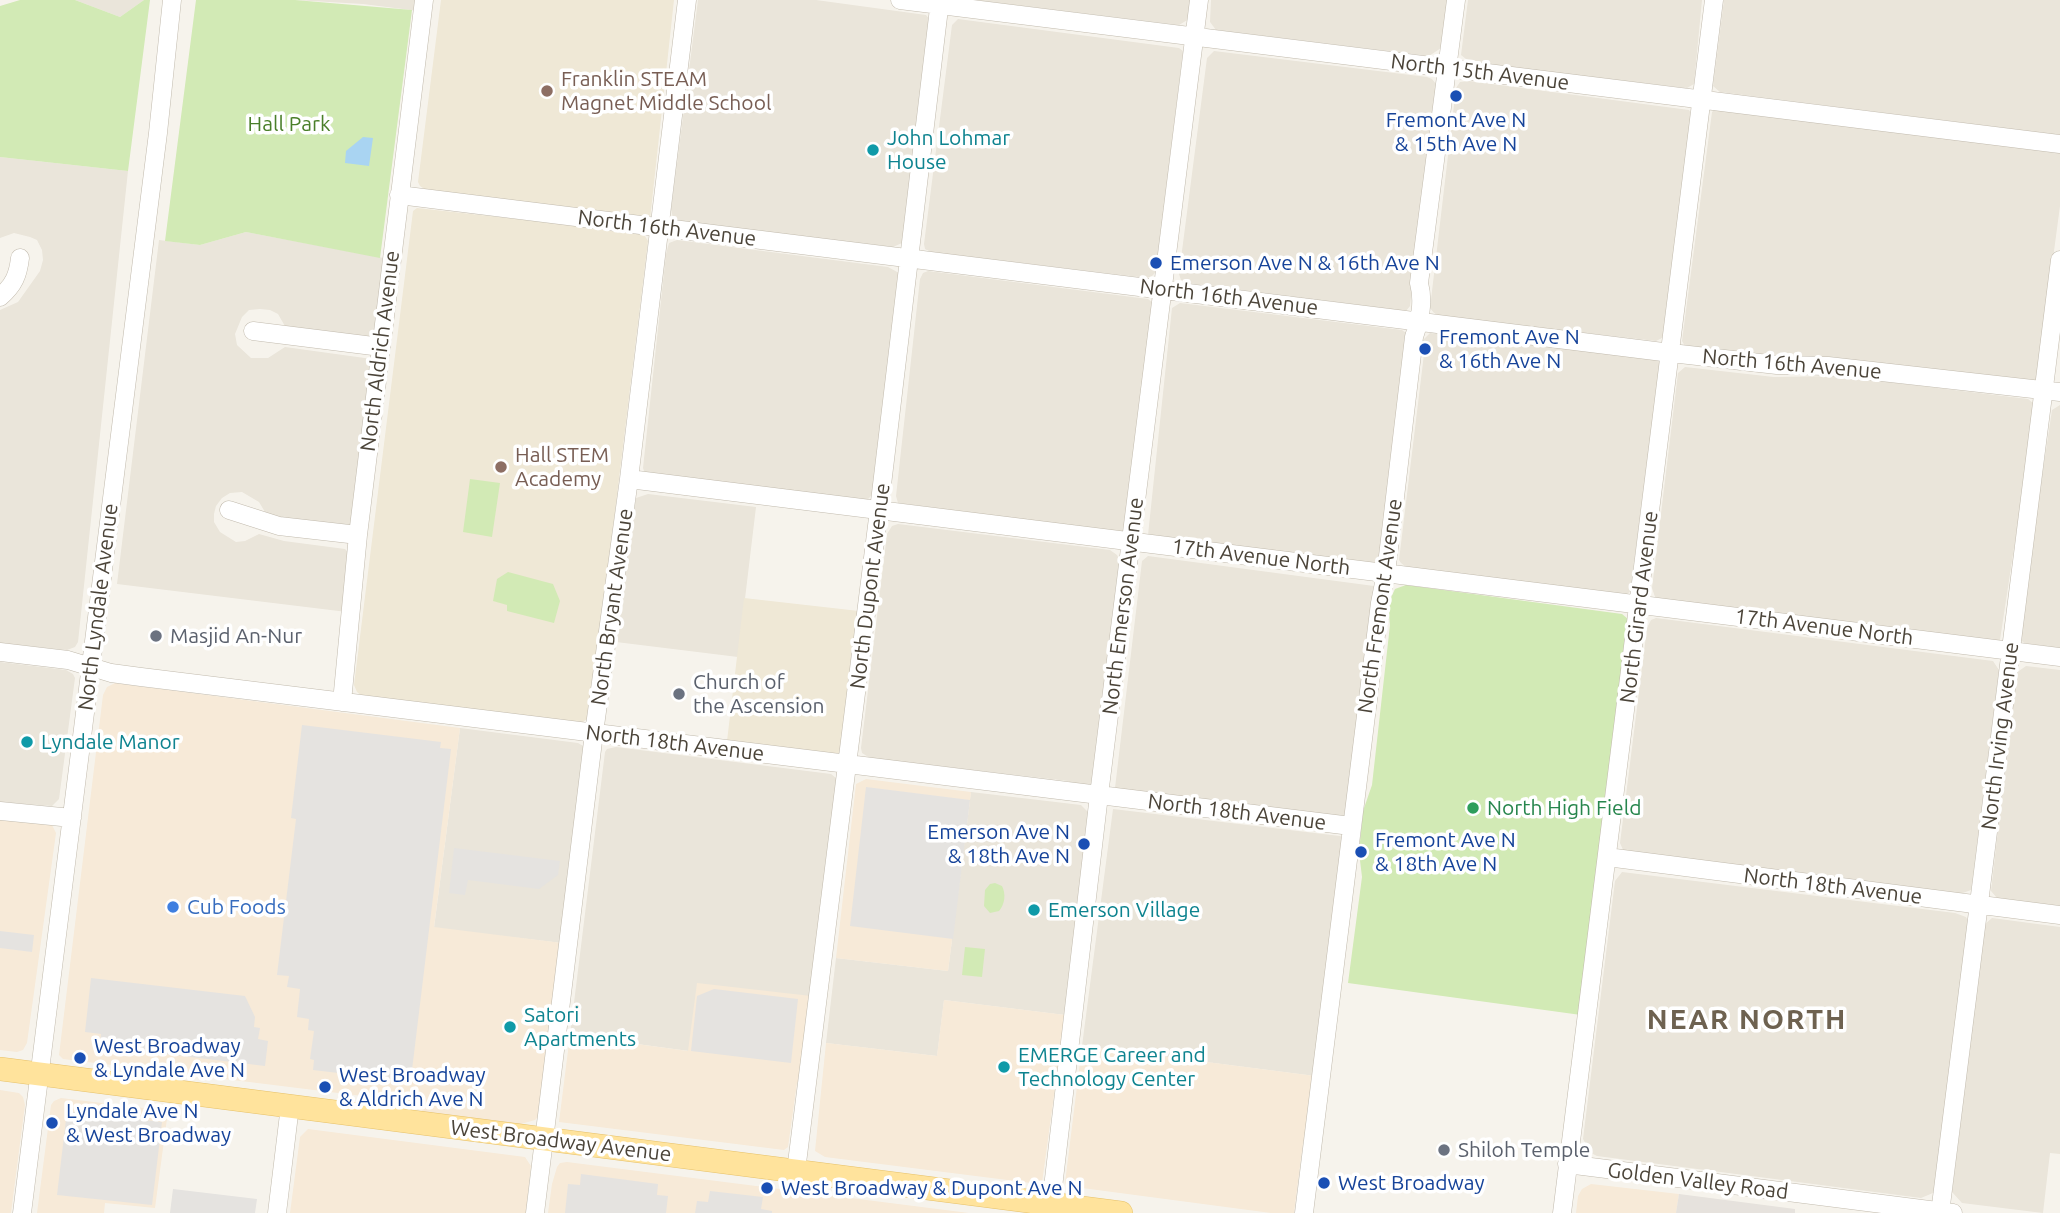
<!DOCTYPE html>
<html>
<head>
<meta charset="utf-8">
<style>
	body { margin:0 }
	canvas { display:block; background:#f6f3ec }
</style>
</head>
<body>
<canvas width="2060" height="1213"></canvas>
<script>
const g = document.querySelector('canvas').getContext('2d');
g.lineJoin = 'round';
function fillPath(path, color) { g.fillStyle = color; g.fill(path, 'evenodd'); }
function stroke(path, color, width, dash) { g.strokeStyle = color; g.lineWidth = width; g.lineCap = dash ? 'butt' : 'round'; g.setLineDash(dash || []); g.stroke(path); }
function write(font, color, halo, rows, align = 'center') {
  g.font = font + ' Ubuntu,sans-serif'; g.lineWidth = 7; g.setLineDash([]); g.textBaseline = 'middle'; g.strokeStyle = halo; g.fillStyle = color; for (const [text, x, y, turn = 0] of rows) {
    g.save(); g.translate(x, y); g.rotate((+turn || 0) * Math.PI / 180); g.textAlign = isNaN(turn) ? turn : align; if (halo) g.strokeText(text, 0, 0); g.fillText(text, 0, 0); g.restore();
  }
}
fillPath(new Path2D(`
	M 75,0 L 144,0 L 120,17 Z
	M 295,0 L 421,0 L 419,11 L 363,4 Z
	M 698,0 L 816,0 L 926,15 L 930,20 L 905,239 L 902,243 L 893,247 L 680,221 L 673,218 L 671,210 Z
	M 975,0 L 1191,0 L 1189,19 L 1179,25 Z
	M 1211,0 L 1448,0 L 1441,48 L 1429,56 L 1216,30 L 1210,22 Z
	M 1468,0 L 1702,0 L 1694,84 L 1687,88 L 1471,63 L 1461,55 Z
	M 1724,0 L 2060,0 L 2060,135 L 1720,92 L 1713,86 Z
	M 958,19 L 1179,48 L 1183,51 L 1156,272 L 1152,276 L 1147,278 L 931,252 L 925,249 L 924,244 L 952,25 Z
	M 1214,51 L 1427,77 L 1432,79 L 1436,84 L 1410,306 L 1406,311 L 1187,283 L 1181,280 L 1179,274 L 1207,58 Z
	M 1469,81 L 1689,110 L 1692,115 L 1664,334 L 1662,338 L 1656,341 L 1439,316 L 1434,313 L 1430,308 L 1456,88 L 1460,82 Z
	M 1715,109 L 2060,150 L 2060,206 L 2037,379 L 2027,383 L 1831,357 L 1776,359 L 1686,348 L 1682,341 L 1712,112 Z
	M 0,157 L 128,171 L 78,642 L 75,647 L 67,650 L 0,643 L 0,310 L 18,302 L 40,271 L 43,260 L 42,250 L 37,240 L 30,237 L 14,233 L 0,238 Z
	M 246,232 L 389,259 L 375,339 L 286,328 L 278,314 L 270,310 L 260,309 L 249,310 L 242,317 L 235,334 L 237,345 L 251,358 L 268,358 L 285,347 L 372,359 L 353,528 L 268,517 L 259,502 L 242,492 L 230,493 L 222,498 L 216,506 L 214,514 L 214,522 L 220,532 L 236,542 L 245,541 L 259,534 L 284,541 L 345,549 L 350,554 L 347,612 L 117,584 L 159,240 L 200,245 Z
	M 677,240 L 888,267 L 899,273 L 874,493 L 868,499 L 864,501 L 645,474 L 643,468 L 666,254 L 669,243 Z
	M 928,271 L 1148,299 L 1153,303 L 1128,533 L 898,503 L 896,496 L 920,279 L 923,273 Z
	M 1180,303 L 1402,330 L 1406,333 L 1378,564 L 1148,535 L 1172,308 Z
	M 1430,333 L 1658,360 L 1660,364 L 1630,592 L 1625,595 L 1406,567 L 1401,563 L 1399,560 L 1424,354 L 1421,342 Z
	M 1685,367 L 1774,377 L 1838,376 L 2028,399 L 2033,403 L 2035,409 L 2000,640 L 1996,642 L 1659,600 L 1655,597 L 1652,588 L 1678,373 Z
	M 2060,405 L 2060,648 L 2024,643 L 2018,637 L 2052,410 Z
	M 648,494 L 756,507 L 738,657 L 616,642 L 636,498 Z
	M 898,524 L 1110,550 L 1117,555 L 1121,563 L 1095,782 L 1087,786 L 1073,784 L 1068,781 L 870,758 L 862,753 L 861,748 L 887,534 L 892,526 Z
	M 1148,556 L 1374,586 L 1346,816 L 1343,817 L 1115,788 L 1142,561 Z
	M 1656,618 L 1993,661 L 1999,670 L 1971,890 L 1960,894 L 1624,852 L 1620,843 L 1647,628 L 1651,620 Z
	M 0,662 L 66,670 L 73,674 L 75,678 L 59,799 L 52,806 L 0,802 Z
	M 2026,666 L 2060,670 L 2060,906 L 1997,898 L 1991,891 L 2016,673 Z
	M 460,728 L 578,743 L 585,747 L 562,943 L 434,928 Z
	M 616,747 L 831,774 L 836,778 L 838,782 L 811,996 L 689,1051 L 570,1035 L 605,752 L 607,749 Z
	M 971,792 L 1081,805 L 1090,814 L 1065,1015 L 944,1000 L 937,1056 L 826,1043 L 836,958 L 948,971 Z
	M 1113,809 L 1340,836 L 1345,839 L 1315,1076 L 1082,1046 Z
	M 1622,872 L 1955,913 L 1966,917 L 1969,923 L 1936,1187 L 1933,1193 L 1921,1198 L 1597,1156 L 1591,1153 L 1583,1139 L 1615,881 Z
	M 1992,918 L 2060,927 L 2060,1154 L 2050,1153 L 2043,1213 L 1962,1203 L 1952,1192 L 1985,924 Z`), '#eae5da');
fillPath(new Path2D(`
	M 115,683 L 460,728 L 434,927 L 562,943 L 540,1115 L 535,1120 L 521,1124 L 433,1116 L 426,1114 L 411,1102 L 63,1059 L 59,1055 L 103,695 L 107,687 Z
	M 866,779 L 971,792 L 948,971 L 836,958 L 856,784 Z
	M 0,819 L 52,825 L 56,833 L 27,1043 L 23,1050 L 17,1052 L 0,1050 Z
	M 697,983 L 811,996 L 805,1067 L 797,1083 L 788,1147 L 784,1150 L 559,1122 L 570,1035 L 688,1051 Z
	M 944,1000 L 1065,1015 L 1042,1183 L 1039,1184 L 825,1157 L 815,1151 L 826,1043 L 937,1056 Z
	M 1082,1046 L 1315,1076 L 1310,1124 L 1303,1143 L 1294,1213 L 1271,1213 L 1067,1186 L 1065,1183 Z
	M 0,1090 L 19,1093 L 23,1097 L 25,1105 L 11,1213 L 0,1213 Z
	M 61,1098 L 168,1111 L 155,1208 L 105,1203 L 104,1213 L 37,1213 L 51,1105 L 54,1101 Z
	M 308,1129 L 525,1157 L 531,1166 L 526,1213 L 290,1213 L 300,1137 Z
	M 567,1162 L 969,1213 L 548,1213 L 552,1184 L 557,1167 L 560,1163 Z
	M 1591,1184 L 1679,1194 L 1676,1213 L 1576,1213 L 1578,1196 L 1582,1189 Z`), '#f7ead8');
fillPath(new Path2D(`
	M 1679,1194 L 1795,1209 L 1795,1213 L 1676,1213 Z`), '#e6e2dd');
fillPath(new Path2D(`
	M 441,0 L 674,0 L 650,219 L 426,190 L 420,186 L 418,182 Z
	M 417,208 L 643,233 L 648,241 L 590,717 L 580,724 L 363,697 L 357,692 L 354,685 L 413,211 Z
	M 744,598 L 859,611 L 841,752 L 837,755 L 727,741 Z`), '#efe8d6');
fillPath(new Path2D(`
	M 20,0 L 75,0 L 120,17 L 144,0 L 150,0 L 128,171 L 0,157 L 0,6 Z
	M 196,0 L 295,0 L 412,10 L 380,258 L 246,232 L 200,245 L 165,241 Z
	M 470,479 L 500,483 L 492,537 L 463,532 Z
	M 508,572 L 553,584 L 560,601 L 554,623 L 507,611 L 507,605 L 493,601 L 497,579 Z
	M 1406,585 L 1622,614 L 1628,619 L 1581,1015 L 1348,983 L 1362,877 L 1359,852 L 1363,811 L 1372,785 L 1390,625 L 1388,604 L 1395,589 Z
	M 995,883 L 1002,886 C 1006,894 1005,904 999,911 L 990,913 L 984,906 L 985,890 L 990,884 Z
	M 965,947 L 985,949 L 982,977 L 962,975 Z`), '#d2eab5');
fillPath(new Path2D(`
	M 302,725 L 441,742 L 440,748 L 451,749 L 412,1070 L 400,1069 L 398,1080 L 313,1070 L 314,1060 L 310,1059 L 314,1031 L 308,1030 L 309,1019 L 297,1017 L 300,989 L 287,987 L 289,976 L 277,975 L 296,819 L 291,818 Z
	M 866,787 L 970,800 L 953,939 L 850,926 Z
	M 454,848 L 560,861 L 558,875 L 539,889 L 468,880 L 465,895 L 449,893 Z
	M 0,931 L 34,935 L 32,952 L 0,948 Z
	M 91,978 L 245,996 L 255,1017 L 254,1027 L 260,1028 L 258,1039 L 268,1041 L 265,1066 L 100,1046 L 101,1034 L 85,1032 Z
	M 714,989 L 798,999 L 791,1063 L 691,1051 L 697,996 Z
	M 67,1111 L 162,1122 L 152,1205 L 57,1195 Z
	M 581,1174 L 658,1184 L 657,1195 L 668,1196 L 666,1213 L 565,1213 L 568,1184 L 580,1185 Z
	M 173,1189 L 257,1199 L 255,1213 L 170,1213 Z
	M 710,1191 L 763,1197 L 761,1209 L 772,1211 L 772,1213 L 695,1213 L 697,1201 L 708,1202 Z`), '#e5e3e0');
fillPath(new Path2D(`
	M 363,137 L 373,138 L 369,166 L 345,163 L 346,151 Z`), '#a9d4f2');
const minor = new Path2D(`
	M 900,0 L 2060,144
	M 399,195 L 1671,353 L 1777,365 L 1828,366 L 2060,392
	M 0,297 C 14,285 18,275 20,258
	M 253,331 L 381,347
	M 629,479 L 2060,657
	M 229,510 L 279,526 L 358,535
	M 0,652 L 68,660 L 111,673 L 141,677 L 1351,826
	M 342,702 L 358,535 L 424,0
	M 0,811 L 72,818
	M 1607,857 L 2060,915
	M 1567,1164 L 1953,1213
	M 796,1171 L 879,510 L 940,0
	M 22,1213 L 158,133 L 172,0
	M 277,1213 L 290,1106
	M 535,1213 L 594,733 L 629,479 L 687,0
	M 1050,1213 L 1099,795 L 1199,0
	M 1304,1213 L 1380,603 L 1386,573 L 1414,337 C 1420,319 1424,302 1419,283 L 1456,0
	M 1562,1213 L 1714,0
	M 1940,1213 L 2060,260`);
const major = new Path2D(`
	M 0,1069 L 1121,1213`);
stroke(minor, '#c2bbae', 19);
stroke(major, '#e6c16a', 24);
stroke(minor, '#fff', 18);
stroke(major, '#ffe39c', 23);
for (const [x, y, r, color] of [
	[547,91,7,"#8d6e63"],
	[1456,96,7,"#1a4fb4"],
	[873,150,7,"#0f9aa8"],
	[1156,263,7,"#1a4fb4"],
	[1425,349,7,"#1a4fb4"],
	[501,467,7,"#8d6e63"],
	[156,636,7,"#6b7280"],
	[679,694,7,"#6b7280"],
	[27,742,7,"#0f9aa8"],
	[1473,808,7,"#2e9e5b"],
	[1084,844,7,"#1a4fb4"],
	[1361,852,7,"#1a4fb4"],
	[173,907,7,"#3f7fe0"],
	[1034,910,7,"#0f9aa8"],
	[510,1027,7,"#0f9aa8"],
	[80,1058,7,"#1a4fb4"],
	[1004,1067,7,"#0f9aa8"],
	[325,1087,7,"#1a4fb4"],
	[52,1123,7,"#1a4fb4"],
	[1444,1150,7,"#6b7280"],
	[1324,1183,7,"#1a4fb4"],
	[767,1188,7,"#1a4fb4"]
]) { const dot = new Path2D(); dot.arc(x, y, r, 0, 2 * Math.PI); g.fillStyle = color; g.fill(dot); stroke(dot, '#fff', 2.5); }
write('21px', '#4b4439', '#fff', [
	["North 15th Avenue",1480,72,7],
	["North 16th Avenue",667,228,7],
	["North 16th Avenue",1229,297,7],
	["North Aldrich Avenue",380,351,-83],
	["North 16th Avenue",1792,364,5],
	["17th Avenue North",1261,557,7],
	["North Dupont Avenue",870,586,-83],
	["North Emerson Avenue",1123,606,-83],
	["North Fremont Avenue",1380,606,-82],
	["North Lyndale Avenue",98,607,-83],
	["North Bryant Avenue",612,607,-82],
	["North Girard Avenue",1639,607,-83],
	["17th Avenue North",1824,627,7],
	["North Irving Avenue",2000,736,-83],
	["North 18th Avenue",675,743,7],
	["North 18th Avenue",1237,812,7],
	["North 18th Avenue",1833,886,7],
	["West Broadway Avenue",561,1141,7],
	["Golden Valley Road",1698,1181,7]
]);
write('21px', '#785e54', '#fff', [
	["Franklin STEAM",561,79],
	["Magnet Middle School",561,103],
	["Hall STEM",515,455],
	["Academy",515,479]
], 'left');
write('21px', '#164399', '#fff', [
	["Fremont Ave N",1456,120,"center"],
	["& 15th Ave N",1456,144,"center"],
	["Emerson Ave N & 16th Ave N",1170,263],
	["Fremont Ave N",1439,337],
	["& 16th Ave N",1439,361],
	["Emerson Ave N",1070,832,"right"],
	["& 18th Ave N",1070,856,"right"],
	["Fremont Ave N",1375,840],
	["& 18th Ave N",1375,864],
	["West Broadway",94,1046],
	["& Lyndale Ave N",94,1070],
	["West Broadway",339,1075],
	["& Aldrich Ave N",339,1099],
	["Lyndale Ave N",66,1111],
	["& West Broadway",66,1135],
	["West Broadway",1338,1183],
	["West Broadway & Dupont Ave N",781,1188]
], 'left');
write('21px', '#4a7f2a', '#fff', [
	["Hall Park",289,124]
]);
write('21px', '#0d838f', '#fff', [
	["John Lohmar",887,138],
	["House",887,162],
	["Lyndale Manor",41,742],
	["Emerson Village",1048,910],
	["Satori",524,1015],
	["Apartments",524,1039],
	["EMERGE Career and",1018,1055],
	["Technology Center",1018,1079]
], 'left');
write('21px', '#5b616d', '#fff', [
	["Masjid An-Nur",170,636],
	["Church of",693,682],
	["the Ascension",693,706],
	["Shiloh Temple",1458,1150]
], 'left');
write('21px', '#27864d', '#fff', [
	["North High Field",1487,808]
], 'left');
write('21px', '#366cbe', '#fff', [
	["Cub Foods",187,907]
], 'left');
g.letterSpacing = '2px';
write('bold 28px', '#6e6250', '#fff', [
	["NEAR NORTH",1747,1020]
]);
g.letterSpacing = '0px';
</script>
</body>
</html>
